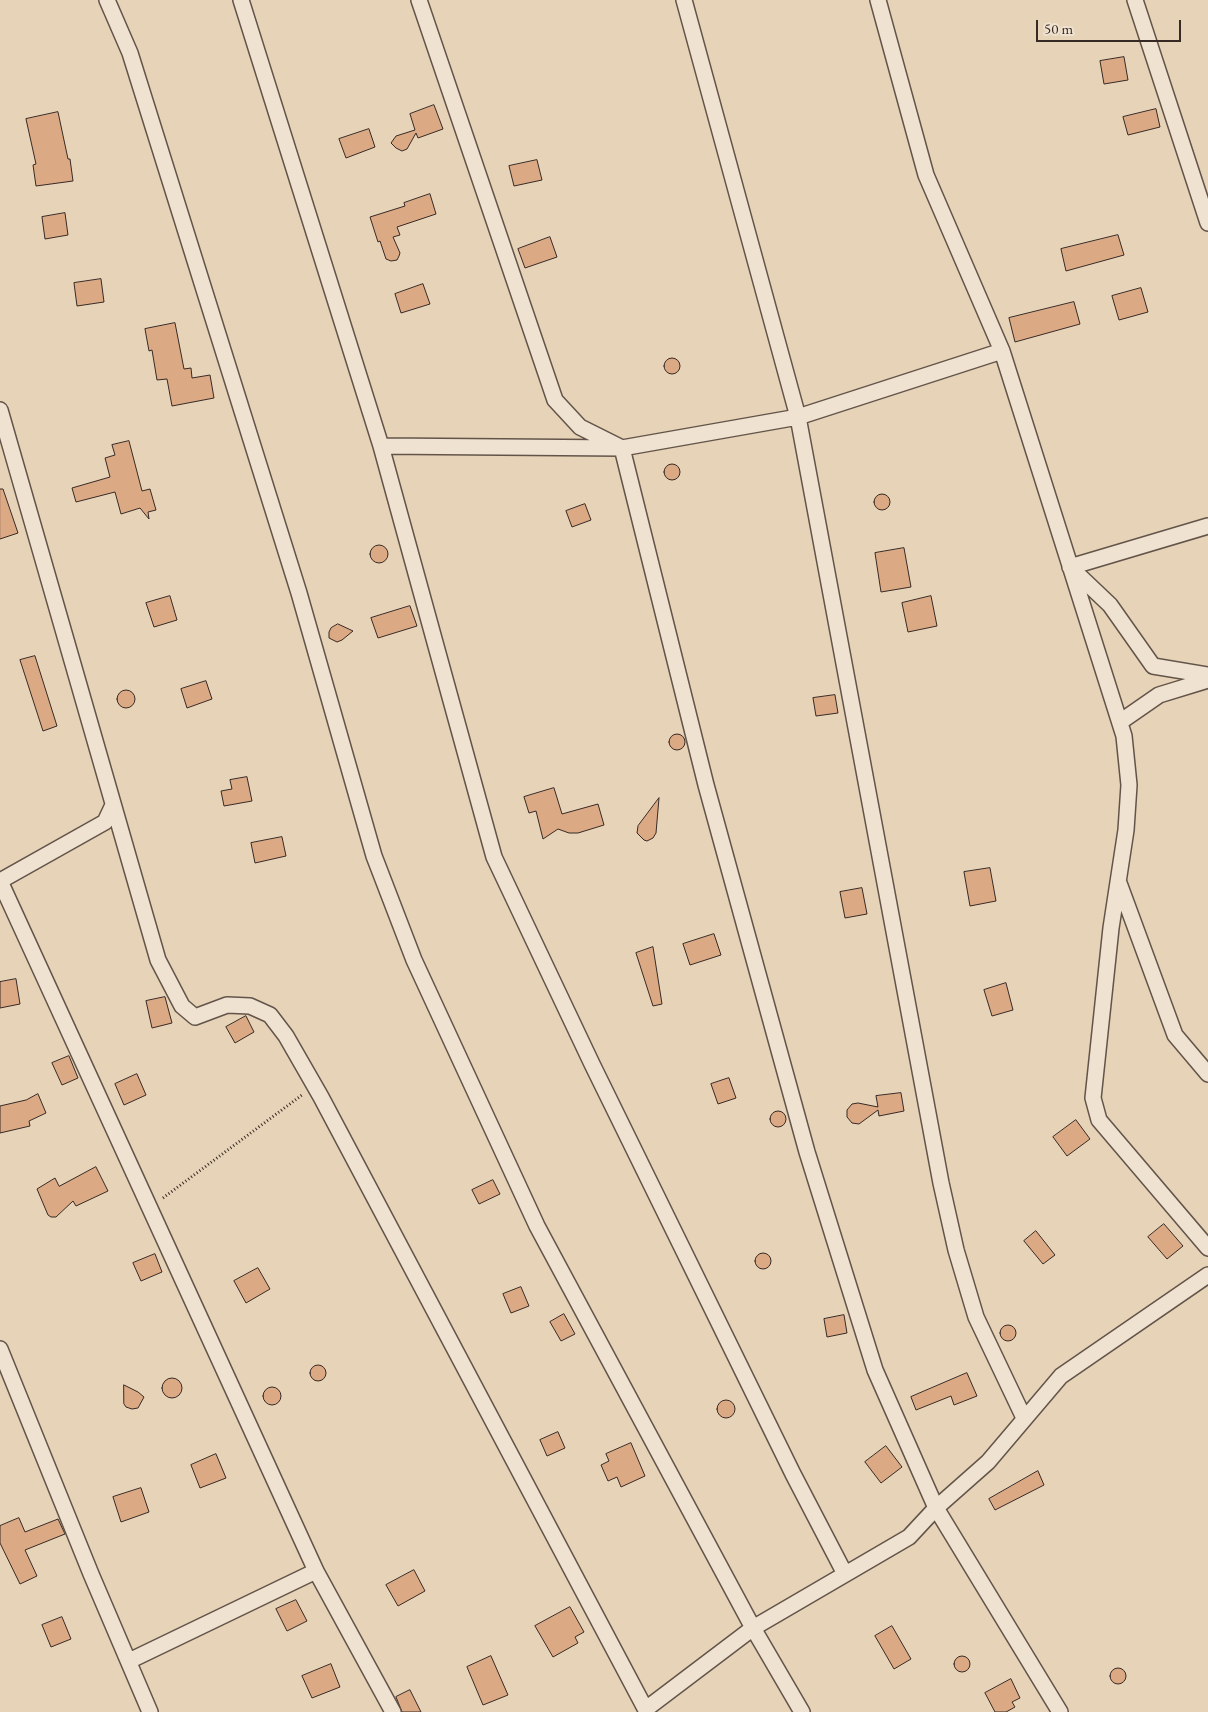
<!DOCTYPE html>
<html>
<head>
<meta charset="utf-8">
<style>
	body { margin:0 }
	#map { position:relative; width:1208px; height:1712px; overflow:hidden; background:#e7d3b7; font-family:"EB Garamond",serif }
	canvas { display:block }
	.scale { position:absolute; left:1036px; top:20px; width:145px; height:22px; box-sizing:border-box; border:2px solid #372a25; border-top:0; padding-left:6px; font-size:15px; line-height:18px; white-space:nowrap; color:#372a25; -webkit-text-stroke:4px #efe2d0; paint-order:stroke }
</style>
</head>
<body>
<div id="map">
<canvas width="1208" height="1712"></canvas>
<div class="scale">50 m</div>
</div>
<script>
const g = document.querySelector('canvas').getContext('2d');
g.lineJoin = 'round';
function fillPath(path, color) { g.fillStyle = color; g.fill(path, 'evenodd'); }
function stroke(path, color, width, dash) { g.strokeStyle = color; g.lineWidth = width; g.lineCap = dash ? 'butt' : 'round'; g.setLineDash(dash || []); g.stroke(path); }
const building = new Path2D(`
	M 1124,57 L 1128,80 L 1104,84 L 1100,61 Z
	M 434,105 L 443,129 L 418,138 L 416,133 L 407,149 L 402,151 L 396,148 L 391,143 L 396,136 L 415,130 L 410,114 Z
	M 1156,109 L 1160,127 L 1128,135 L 1123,117 Z
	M 58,112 L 68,159 L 70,159 L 73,181 L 36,186 L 33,165 L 36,164 L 26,119 Z
	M 369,129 L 375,147 L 346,158 L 339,139 Z
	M 537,160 L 542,180 L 514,186 L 509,166 Z
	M 430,194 L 436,214 L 397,227 L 400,235 L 393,237 L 400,253 L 399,256 L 397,260 L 391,261 L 386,259 L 380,241 L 378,242 L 370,217 L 405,206 L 404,203 Z
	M 65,213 L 68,235 L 45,239 L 42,217 Z
	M 1118,235 L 1124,255 L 1066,271 L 1061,249 Z
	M 550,237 L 557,257 L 525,268 L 518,249 Z
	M 101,279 L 104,302 L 77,306 L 74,283 Z
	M 423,284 L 430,304 L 401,313 L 395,294 Z
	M 1141,288 L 1148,312 L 1119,320 L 1112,296 Z
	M 1074,302 L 1080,324 L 1015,342 L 1009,318 Z
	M 175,323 L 184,369 L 191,368 L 192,378 L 210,375 L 214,398 L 172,406 L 167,379 L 157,380 L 152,350 L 149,351 L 145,329 Z
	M664 366a8 8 0 1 1 16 0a8 8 0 1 1-16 0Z
	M 129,441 L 142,491 L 150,489 L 156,510 L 148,512 L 149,519 L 140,508 L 121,514 L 115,492 L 76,502 L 72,488 L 110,477 L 105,458 L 115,455 L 112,445 Z
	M664 472a8 8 0 1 1 16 0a8 8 0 1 1-16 0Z
	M 0,489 L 3,489 L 18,533 L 0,539 Z
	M874 502a8 8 0 1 1 16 0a8 8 0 1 1-16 0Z
	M 585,504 L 591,520 L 572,527 L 566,511 Z
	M370 554a9 9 0 1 1 18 0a9 9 0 1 1-18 0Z
	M 904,548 L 911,587 L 881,592 L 875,553 Z
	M 170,596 L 177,620 L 154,627 L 146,603 Z
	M 931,596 L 937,626 L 908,632 L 902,603 Z
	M 410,606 L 417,626 L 378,638 L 371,618 Z
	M 338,624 L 353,631 L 342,640 L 337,642 L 329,638 L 329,632 L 331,628 Z
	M 35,656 L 57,726 L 43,731 L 20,660 Z
	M 206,681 L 212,699 L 187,708 L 181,689 Z
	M117 699a9 9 0 1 1 18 0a9 9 0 1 1-18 0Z
	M 835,695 L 838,713 L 816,716 L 813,698 Z
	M669 742a8 8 0 1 1 16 0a8 8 0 1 1-16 0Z
	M 247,777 L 252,801 L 224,806 L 221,791 L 232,789 L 230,780 Z
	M 554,788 L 562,814 L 598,804 L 604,825 L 578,833 L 569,833 L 558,829 L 543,839 L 536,811 L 529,813 L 524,797 Z
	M 659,798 L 656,833 L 653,838 L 647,841 L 644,840 L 637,833 L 638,826 Z
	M 282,837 L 286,856 L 255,863 L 251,843 Z
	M 990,868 L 996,901 L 970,906 L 964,872 Z
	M 862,888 L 867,914 L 845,918 L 840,892 Z
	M 714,934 L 721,955 L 690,965 L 683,944 Z
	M 653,947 L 662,1004 L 653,1006 L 636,953 Z
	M 16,979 L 20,1004 L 0,1008 L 0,982 Z
	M 1006,983 L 1013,1010 L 992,1016 L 984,990 Z
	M 165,997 L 172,1023 L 152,1028 L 146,1001 Z
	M 246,1016 L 254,1032 L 235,1043 L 226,1027 Z
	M 69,1056 L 78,1078 L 62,1085 L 52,1063 Z
	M 137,1074 L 146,1095 L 124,1105 L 115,1084 Z
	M 729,1078 L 736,1098 L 718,1104 L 711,1084 Z
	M 901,1093 L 904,1111 L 879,1116 L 878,1110 L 859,1124 L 852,1123 L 847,1117 L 847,1110 L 852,1104 L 858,1103 L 878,1107 L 876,1096 Z
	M 38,1094 L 46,1113 L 29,1121 L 30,1126 L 0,1133 L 0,1106 L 26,1100 Z
	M770 1119a8 8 0 1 1 16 0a8 8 0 1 1-16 0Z
	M 1076,1120 L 1090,1139 L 1067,1156 L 1053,1137 Z
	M 96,1167 L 108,1191 L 76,1206 L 73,1201 L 56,1217 L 51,1217 L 48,1215 L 37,1189 L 55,1178 L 59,1186 Z
	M 493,1180 L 500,1194 L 479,1204 L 472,1190 Z
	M 1164,1224 L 1183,1246 L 1167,1259 L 1148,1237 Z
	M 1036,1231 L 1055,1255 L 1043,1264 L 1024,1241 Z
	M755 1261a8 8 0 1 1 16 0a8 8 0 1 1-16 0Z
	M 155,1254 L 162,1272 L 141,1281 L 133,1263 Z
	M 258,1268 L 270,1289 L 246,1303 L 234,1281 Z
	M 521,1287 L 529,1306 L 511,1313 L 503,1294 Z
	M 564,1314 L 575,1334 L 561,1341 L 550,1322 Z
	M 844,1315 L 847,1333 L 827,1337 L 824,1319 Z
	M1000 1333a8 8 0 1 1 16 0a8 8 0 1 1-16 0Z
	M310 1373a8 8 0 1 1 16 0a8 8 0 1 1-16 0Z
	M 967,1373 L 977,1396 L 954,1405 L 951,1396 L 916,1410 L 911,1397 Z
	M162 1388a10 10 0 1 1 20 0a10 10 0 1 1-20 0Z
	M 124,1385 L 138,1392 L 144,1397 L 138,1408 L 132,1409 L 126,1407 L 124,1404 Z
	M263 1396a9 9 0 1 1 18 0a9 9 0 1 1-18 0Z
	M717 1409a9 9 0 1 1 18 0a9 9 0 1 1-18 0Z
	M 558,1432 L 565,1448 L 547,1456 L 540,1440 Z
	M 631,1443 L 645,1476 L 621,1487 L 617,1477 L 608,1481 L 601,1465 L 609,1461 L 606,1454 Z
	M 886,1446 L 902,1467 L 881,1483 L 865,1462 Z
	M 216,1454 L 226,1478 L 200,1488 L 191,1465 Z
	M 1038,1471 L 1044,1485 L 995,1510 L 989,1499 Z
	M 141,1488 L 149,1512 L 121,1522 L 113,1497 Z
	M 19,1518 L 25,1532 L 58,1519 L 65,1534 L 25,1550 L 37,1576 L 20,1584 L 0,1543 L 0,1526 Z
	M 414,1570 L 425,1591 L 398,1606 L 386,1585 Z
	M 296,1600 L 307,1621 L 287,1631 L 276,1609 Z
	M 570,1607 L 584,1632 L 575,1637 L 578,1643 L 553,1657 L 535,1626 Z
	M 62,1617 L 71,1639 L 51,1647 L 42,1625 Z
	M 892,1626 L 911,1659 L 894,1669 L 875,1636 Z
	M 491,1656 L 508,1695 L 483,1705 L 467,1667 Z
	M954 1664a8 8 0 1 1 16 0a8 8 0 1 1-16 0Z
	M 331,1664 L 340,1687 L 312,1698 L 302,1676 Z
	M1110 1676a8 8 0 1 1 16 0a8 8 0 1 1-16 0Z
	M 1011,1679 L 1020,1698 L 1012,1702 L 1015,1707 L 1006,1712 L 995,1712 L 985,1693 Z
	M 410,1690 L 421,1712 L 402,1712 L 396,1697 Z`);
fillPath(building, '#dca985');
stroke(building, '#372a25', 1);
const minor = new Path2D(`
	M 107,0 L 130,53 L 299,593 L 374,856 L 414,960 L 537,1226 L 753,1628 L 802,1712
	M 241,0 L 381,446 L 494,857 L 592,1064 L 793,1474 L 845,1574
	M 419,0 L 555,400 L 580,427 L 622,448 L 706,785 L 807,1152 L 875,1370 L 936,1508 L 1060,1712
	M 684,0 L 798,417 L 941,1183 L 956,1250 L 976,1317 L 1024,1418
	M 878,0 L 926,175 L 1002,351 L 1124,736 L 1129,785 L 1126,830 L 1111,928 L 1093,1098 L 1099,1120 L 1208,1248
	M 1135,0 L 1208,223
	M 0,410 L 158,960 L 182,1006 L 195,1017 L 227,1005 L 250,1006 L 270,1015 L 286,1036 L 321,1097 L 647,1712
	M 381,446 L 622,448 L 798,417 L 1002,351
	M 1208,526 L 1070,567 L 1110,605 L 1153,666 L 1208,675
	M 1120,722 L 1159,695 L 1208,680
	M 0,881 L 316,1571 L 393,1712
	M 0,881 L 105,822 L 113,805
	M 1119,883 L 1175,1035 L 1208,1074
	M 0,1349 L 91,1574 L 150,1712
	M 129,1661 L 316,1571
	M 646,1709 L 753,1628 L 909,1537 L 936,1508 L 988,1462 L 1061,1376 L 1208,1275`);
stroke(minor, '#63544a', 18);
stroke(new Path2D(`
	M 163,1198 L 302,1095`), '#372a25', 3, [1, 2.5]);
stroke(minor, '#efe2d0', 15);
</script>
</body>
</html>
